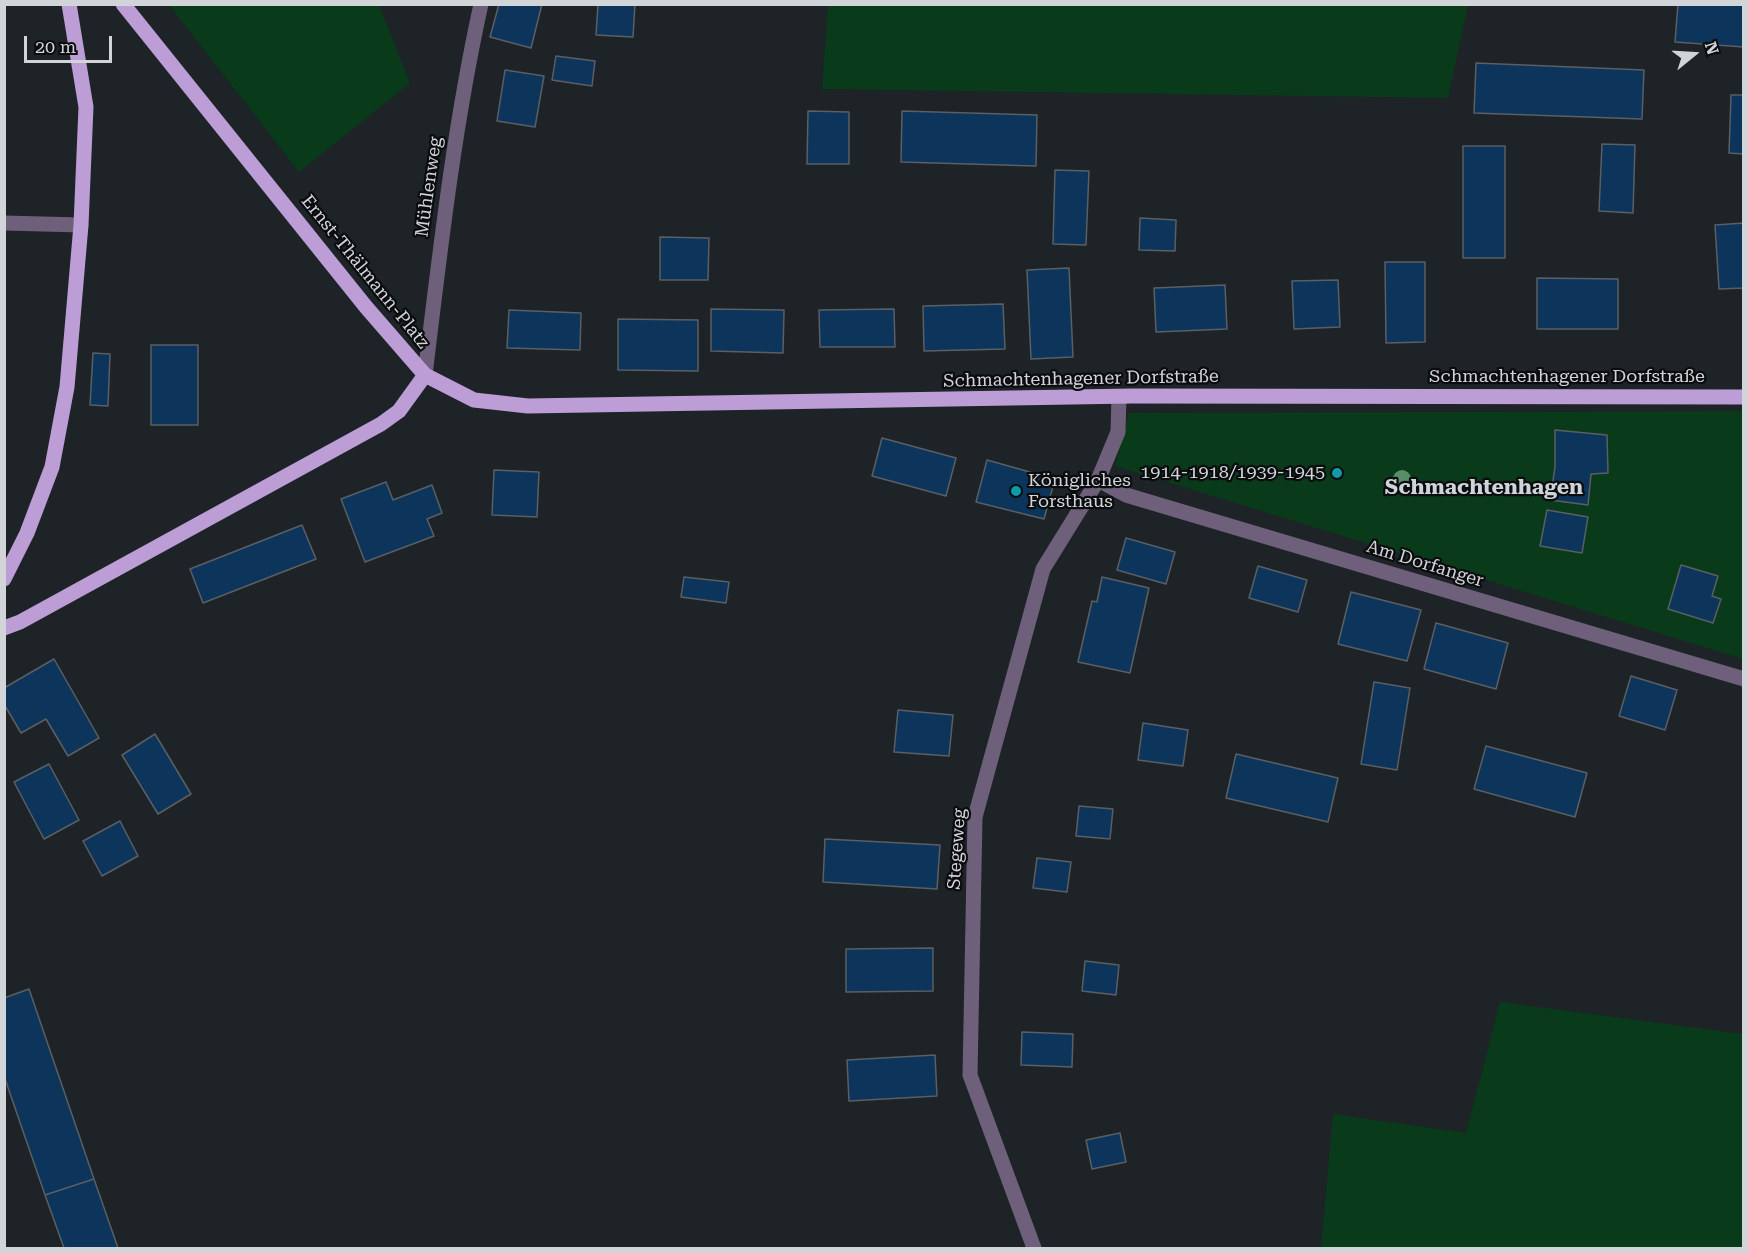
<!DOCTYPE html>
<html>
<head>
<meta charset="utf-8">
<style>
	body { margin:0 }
	#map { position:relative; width:1748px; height:1253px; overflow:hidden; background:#1e2327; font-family:"Roboto Serif",serif }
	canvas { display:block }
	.frame { position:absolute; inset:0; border:6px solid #d2d5d8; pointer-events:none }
	.north { position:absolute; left:1664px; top:24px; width:60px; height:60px; -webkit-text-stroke:4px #0a0c0e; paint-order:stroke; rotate:72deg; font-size:16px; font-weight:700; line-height:24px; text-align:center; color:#d2d5d8 }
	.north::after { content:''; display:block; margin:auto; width:21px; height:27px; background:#d2d5d8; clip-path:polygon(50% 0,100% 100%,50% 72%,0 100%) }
	.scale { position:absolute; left:24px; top:36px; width:88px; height:27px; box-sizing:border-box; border:3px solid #d2d5d8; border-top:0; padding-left:8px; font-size:18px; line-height:21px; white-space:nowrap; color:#d2d5d8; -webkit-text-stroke:4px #0a0c0e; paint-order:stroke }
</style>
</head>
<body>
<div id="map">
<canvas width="1748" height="1253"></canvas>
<div class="frame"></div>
<div class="north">N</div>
<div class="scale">20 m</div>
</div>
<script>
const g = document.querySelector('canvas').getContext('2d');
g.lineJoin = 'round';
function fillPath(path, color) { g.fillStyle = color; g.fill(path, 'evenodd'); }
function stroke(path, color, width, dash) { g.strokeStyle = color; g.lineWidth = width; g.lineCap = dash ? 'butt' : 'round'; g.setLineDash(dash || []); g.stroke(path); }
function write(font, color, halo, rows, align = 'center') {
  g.font = font + ' "Roboto Serif",serif'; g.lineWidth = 4.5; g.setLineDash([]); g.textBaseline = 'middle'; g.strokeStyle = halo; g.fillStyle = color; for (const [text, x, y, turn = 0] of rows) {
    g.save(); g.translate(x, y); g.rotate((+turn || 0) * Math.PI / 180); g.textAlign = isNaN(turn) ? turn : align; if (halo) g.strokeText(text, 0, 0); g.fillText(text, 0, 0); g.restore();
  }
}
fillPath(new Path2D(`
	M 169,5 L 379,5 L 410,83 L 299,172 Z
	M 828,5 L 828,4 L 1468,5 L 1448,98 L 822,89 Z
	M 1743,411 L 1743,659 L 1115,466 L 1129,413 Z
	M 1500,1002 L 1743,1034 L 1743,1248 L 1321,1248 L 1333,1114 L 1466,1133 Z`), '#093a1a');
const building = new Path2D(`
	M 499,4 L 542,4 L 531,48 L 490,37 Z
	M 598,4 L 635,4 L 633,37 L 596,35 Z
	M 1678,4 L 1744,4 L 1744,47 L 1675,42 Z
	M 556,56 L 595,61 L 592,86 L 552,80 Z
	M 1476,63 L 1644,70 L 1642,119 L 1474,113 Z
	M 505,70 L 544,76 L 535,127 L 497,121 Z
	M 1731,95 L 1744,95 L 1744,154 L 1729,153 Z
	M 808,111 L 849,112 L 849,164 L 807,164 Z
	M 902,111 L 1037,115 L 1036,166 L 901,162 Z
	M 1602,144 L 1635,145 L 1633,213 L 1599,211 Z
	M 1463,146 L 1505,146 L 1505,258 L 1463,258 Z
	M 1055,170 L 1089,171 L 1086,245 L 1053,244 Z
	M 1140,218 L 1176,220 L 1175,251 L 1139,250 Z
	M 1744,223 L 1744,288 L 1719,289 L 1715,225 Z
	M 660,237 L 709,238 L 708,280 L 660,280 Z
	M 1385,262 L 1425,262 L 1425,342 L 1386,343 Z
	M 1069,268 L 1073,357 L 1031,359 L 1027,270 Z
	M 1537,278 L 1618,279 L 1618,329 L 1537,329 Z
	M 1338,280 L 1340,327 L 1294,329 L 1292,281 Z
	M 1225,285 L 1227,329 L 1156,332 L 1154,288 Z
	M 1003,304 L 1005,349 L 924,351 L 923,306 Z
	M 711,309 L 784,310 L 783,353 L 711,351 Z
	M 894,309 L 895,347 L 820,347 L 819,310 Z
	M 509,310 L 581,313 L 580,350 L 507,348 Z
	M 618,319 L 698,320 L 698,371 L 618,370 Z
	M 151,345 L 198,345 L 198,425 L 151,425 Z
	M 93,353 L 110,354 L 108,406 L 90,405 Z
	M 1555,430 L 1607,435 L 1608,473 L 1591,474 L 1588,505 L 1550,500 L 1555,467 Z
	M 882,438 L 956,458 L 946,496 L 872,476 Z
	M 987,460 L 1055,479 L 1044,519 L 976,502 Z
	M 494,470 L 539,472 L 537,517 L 492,515 Z
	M 386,482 L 393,500 L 432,485 L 442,513 L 427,519 L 434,536 L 365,562 L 341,499 Z
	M 1547,510 L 1588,517 L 1582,553 L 1540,546 Z
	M 302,525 L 316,559 L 203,603 L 190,569 Z
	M 1126,538 L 1175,552 L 1166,584 L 1117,570 Z
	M 1681,565 L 1718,576 L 1712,596 L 1721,599 L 1713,623 L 1668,609 Z
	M 1258,566 L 1307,580 L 1298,612 L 1249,598 Z
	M 684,577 L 729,582 L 726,603 L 681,597 Z
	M 1102,577 L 1149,588 L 1130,673 L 1078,662 L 1092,601 L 1097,602 Z
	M 1351,592 L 1421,610 L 1407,661 L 1338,644 Z
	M 1436,623 L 1508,643 L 1496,689 L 1424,669 Z
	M 54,659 L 99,738 L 68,756 L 46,719 L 21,733 L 4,704 L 4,688 Z
	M 1631,676 L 1677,690 L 1665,730 L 1619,716 Z
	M 1374,682 L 1410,688 L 1397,770 L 1361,764 Z
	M 898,710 L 953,715 L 949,756 L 894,752 Z
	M 1143,723 L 1188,730 L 1183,766 L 1138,760 Z
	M 155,734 L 191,794 L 158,814 L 122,755 Z
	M 1486,746 L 1587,773 L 1575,817 L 1474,789 Z
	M 1236,754 L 1338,778 L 1328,822 L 1226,798 Z
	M 49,764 L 79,820 L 44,839 L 14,782 Z
	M 1079,806 L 1113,809 L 1110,839 L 1076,836 Z
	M 120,821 L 138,856 L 102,876 L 83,841 Z
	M 825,839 L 940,845 L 937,889 L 823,882 Z
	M 1037,858 L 1071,862 L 1067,892 L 1033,888 Z
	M 933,948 L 933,991 L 846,992 L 846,949 Z
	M 1085,961 L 1119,965 L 1116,995 L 1082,991 Z
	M 29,989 L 94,1179 L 45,1195 L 4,1076 L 4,998 Z
	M 1022,1032 L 1073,1034 L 1072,1067 L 1021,1065 Z
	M 935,1055 L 937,1096 L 849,1101 L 847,1060 Z
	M 1120,1133 L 1126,1162 L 1092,1169 L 1086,1140 Z
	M 94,1179 L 118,1248 L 64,1248 L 45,1195 Z`);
fillPath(building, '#0d355b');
stroke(building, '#5a5f64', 1.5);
stroke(new Path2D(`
	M 4,223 L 81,225
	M 425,375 C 440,251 454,127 481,4
	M 1098,480 L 1126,495 L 1744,679
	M 1034,1248 L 970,1075 L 975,817 L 1043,569 L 1098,480 L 1118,432 L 1119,397`), '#6e607b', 15);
stroke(new Path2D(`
	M 123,4 L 366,307 L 425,375 L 474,400 L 528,406 L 1132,396 L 1744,397
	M 4,579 L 27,533 L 52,467 L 67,387 L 81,225 L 86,107 L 69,4
	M 4,628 L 20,622 L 381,424 L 399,411 L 425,375`), '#bc9dd5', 15);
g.fillStyle = '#5a8e69';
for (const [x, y] of [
	[1402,479]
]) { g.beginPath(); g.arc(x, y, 9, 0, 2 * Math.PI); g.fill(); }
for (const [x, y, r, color] of [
	[1337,473,6,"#0f9aa8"],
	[1016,491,6,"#0f9aa8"]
]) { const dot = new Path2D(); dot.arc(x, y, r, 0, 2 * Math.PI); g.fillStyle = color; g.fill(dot); stroke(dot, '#0a0c0e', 2); }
write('18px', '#d2d5d8', '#0a0c0e', [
	["Mühlenweg",429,187,-82],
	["Ernst-Thälmann-Platz",365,272,51],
	["Schmachtenhagener Dorfstraße",1567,377],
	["Schmachtenhagener Dorfstraße",1081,379,-1],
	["Am Dorfanger",1425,564,17],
	["Stegeweg",957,849,-86]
]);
write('18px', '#d2d5d8', '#0a0c0e', [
	["1914-1918/1939-1945",1325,473],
	["Königliches",1028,481,"left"],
	["Forsthaus",1028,502,"left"]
], 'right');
write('bold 21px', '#ced4da', '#0a0c0e', [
	["Schmachtenhagen",1484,488]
]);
</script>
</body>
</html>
